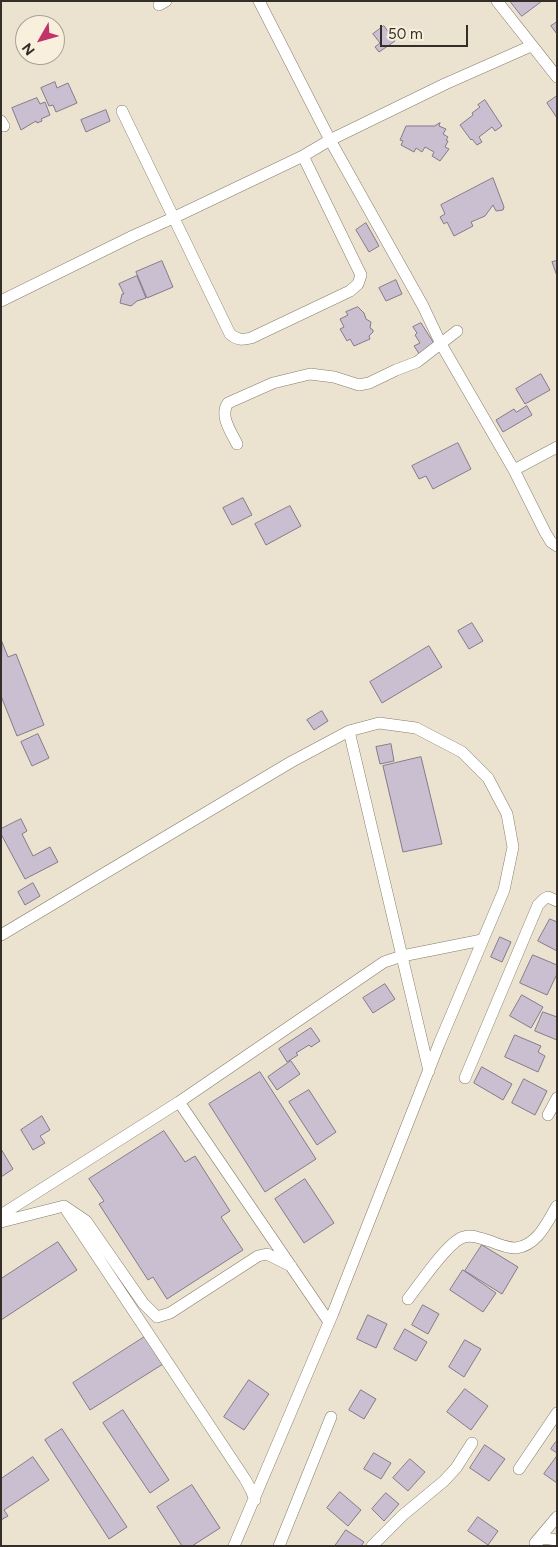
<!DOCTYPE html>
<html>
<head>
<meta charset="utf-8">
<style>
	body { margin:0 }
	#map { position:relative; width:558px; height:1547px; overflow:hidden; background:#ebe2cf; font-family:Figtree,sans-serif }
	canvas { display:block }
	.frame { position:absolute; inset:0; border:2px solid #332f28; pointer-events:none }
	.north { position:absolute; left:15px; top:15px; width:50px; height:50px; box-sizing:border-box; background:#f8efdc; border:1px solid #a9a294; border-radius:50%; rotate:232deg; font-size:14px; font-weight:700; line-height:20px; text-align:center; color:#332f28 }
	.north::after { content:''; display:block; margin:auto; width:18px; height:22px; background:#c0346a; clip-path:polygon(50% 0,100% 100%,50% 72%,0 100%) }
	.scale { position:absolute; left:380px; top:25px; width:88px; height:22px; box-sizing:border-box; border:2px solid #332f28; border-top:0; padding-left:6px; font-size:15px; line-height:18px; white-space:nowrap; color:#332f28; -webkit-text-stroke:4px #f8efdc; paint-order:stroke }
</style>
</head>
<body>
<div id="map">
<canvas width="558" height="1547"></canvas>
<div class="frame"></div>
<div class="north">N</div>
<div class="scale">50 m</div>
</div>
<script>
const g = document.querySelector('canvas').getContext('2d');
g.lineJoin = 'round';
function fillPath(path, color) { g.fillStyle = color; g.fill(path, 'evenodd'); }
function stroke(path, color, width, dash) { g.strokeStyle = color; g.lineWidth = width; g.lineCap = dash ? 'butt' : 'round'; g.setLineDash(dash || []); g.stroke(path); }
const building = new Path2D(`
	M 510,1 L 542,1 L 522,16 Z
	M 557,22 L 557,34 L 551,26 Z
	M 384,26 L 395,41 L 379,52 L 375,47 L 380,43 L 373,34 Z
	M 55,82 L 57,88 L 68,83 L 77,103 L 56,112 L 53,105 L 49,106 L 41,88 Z
	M 557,96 L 557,118 L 547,103 Z
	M 37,98 L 40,104 L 45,102 L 50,115 L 41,119 L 42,121 L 37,123 L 36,121 L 21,130 L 12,108 Z
	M 485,100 L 502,126 L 495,131 L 492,127 L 479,137 L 482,142 L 477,145 L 472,139 L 471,140 L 460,125 L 473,115 L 472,113 L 480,107 L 478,105 Z
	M 106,110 L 110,121 L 86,132 L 81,120 Z
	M 440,123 L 439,126 L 446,129 L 443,134 L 448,137 L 446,140 L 448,141 L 445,147 L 449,149 L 440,161 L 432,156 L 434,152 L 425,147 L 422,152 L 416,148 L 414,152 L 401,145 L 403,141 L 400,140 L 406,126 L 434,126 Z
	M 493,178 L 504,207 L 503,210 L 496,211 L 493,205 L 485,216 L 471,222 L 473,226 L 454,236 L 447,222 L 444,224 L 440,217 L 445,214 L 441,205 Z
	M 366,223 L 379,246 L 369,252 L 356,230 Z
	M 162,261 L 173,287 L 147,298 L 136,272 Z
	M 557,261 L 557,276 L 552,262 Z
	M 137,276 L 146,298 L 137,301 L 131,306 L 120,303 L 122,294 L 124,294 L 119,284 Z
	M 396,280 L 402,294 L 386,301 L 379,288 Z
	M 358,307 L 364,313 L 366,319 L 371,322 L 370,328 L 373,330 L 373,332 L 369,336 L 370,339 L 354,346 L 350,339 L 347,341 L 340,329 L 344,327 L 340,319 L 348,315 L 346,312 Z
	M 421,323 L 435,345 L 420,355 L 414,346 L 420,343 L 415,335 L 417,333 L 413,327 Z
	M 541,374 L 550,390 L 525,404 L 516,389 Z
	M 527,406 L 532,415 L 503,432 L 496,420 L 514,409 L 516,412 Z
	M 458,443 L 471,469 L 433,489 L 426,476 L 419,479 L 412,466 Z
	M 243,498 L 252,515 L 232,525 L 223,508 Z
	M 290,506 L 301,526 L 266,545 L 255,524 Z
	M 472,623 L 483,641 L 469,649 L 458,631 Z
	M 2,642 L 8,657 L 16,654 L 44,725 L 17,736 L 1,696 Z
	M 429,646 L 442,667 L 382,703 L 370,682 Z
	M 322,711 L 328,721 L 314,730 L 307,720 Z
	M 38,734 L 49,758 L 32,766 L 21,742 Z
	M 391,744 L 394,761 L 380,764 L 376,747 Z
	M 421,757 L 442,844 L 403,852 L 383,766 Z
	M 21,819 L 27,831 L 22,834 L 33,856 L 50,847 L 58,862 L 25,879 L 1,834 L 1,829 Z
	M 33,883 L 40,896 L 25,905 L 18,892 Z
	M 550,919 L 557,922 L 557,951 L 538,941 Z
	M 500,937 L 511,942 L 502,962 L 491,957 Z
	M 533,955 L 557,965 L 557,974 L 547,995 L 520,983 Z
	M 385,984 L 395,999 L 373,1013 L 363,998 Z
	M 522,995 L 543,1007 L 531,1028 L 510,1016 Z
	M 543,1012 L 557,1017 L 557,1040 L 535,1031 Z
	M 311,1028 L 320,1041 L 311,1047 L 309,1045 L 296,1053 L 298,1055 L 287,1062 L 279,1049 Z
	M 515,1035 L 541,1046 L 538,1052 L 545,1056 L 538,1072 L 505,1057 Z
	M 291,1061 L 300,1074 L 277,1090 L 268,1077 Z
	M 482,1067 L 512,1084 L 503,1100 L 474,1083 Z
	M 260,1072 L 316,1159 L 265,1192 L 209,1104 Z
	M 524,1079 L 547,1091 L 535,1115 L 512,1103 Z
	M 309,1090 L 336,1132 L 317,1145 L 289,1102 Z
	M 42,1116 L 50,1130 L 40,1136 L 45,1143 L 33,1150 L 21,1130 Z
	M 164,1131 L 185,1162 L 195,1156 L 230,1211 L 221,1217 L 243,1250 L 167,1299 L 153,1277 L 148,1280 L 99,1204 L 104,1201 L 89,1179 Z
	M 1,1149 L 13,1169 L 1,1177 Z
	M 305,1179 L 334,1223 L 304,1243 L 275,1199 Z
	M 58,1242 L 77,1270 L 1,1320 L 1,1279 Z
	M 482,1245 L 518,1267 L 502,1294 L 465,1271 Z
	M 463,1270 L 496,1293 L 483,1312 L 450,1290 Z
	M 423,1305 L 439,1314 L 428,1334 L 412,1325 Z
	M 368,1315 L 387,1324 L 376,1348 L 357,1339 Z
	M 405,1329 L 427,1342 L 416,1361 L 394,1349 Z
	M 146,1336 L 163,1364 L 90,1410 L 73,1383 Z
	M 465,1340 L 481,1349 L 464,1377 L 449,1367 Z
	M 249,1380 L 269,1394 L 244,1430 L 224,1417 Z
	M 465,1389 L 488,1406 L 471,1430 L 447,1412 Z
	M 361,1390 L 376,1399 L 364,1419 L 349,1410 Z
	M 123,1410 L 169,1480 L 150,1493 L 103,1423 Z
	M 62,1429 L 127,1527 L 109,1539 L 45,1440 Z
	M 556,1442 L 557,1443 L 557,1453 L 551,1449 Z
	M 485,1445 L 505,1459 L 489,1481 L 470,1468 Z
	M 374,1453 L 391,1463 L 381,1479 L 364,1469 Z
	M 557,1456 L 557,1483 L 544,1474 Z
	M 33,1457 L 49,1480 L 4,1510 L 8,1516 L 1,1520 L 1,1479 Z
	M 410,1459 L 425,1472 L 408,1491 L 393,1478 Z
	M 192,1485 L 220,1528 L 192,1546 L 182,1546 L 157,1507 Z
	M 340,1492 L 361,1510 L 348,1526 L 327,1508 Z
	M 386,1493 L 399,1504 L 384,1521 L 372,1509 Z
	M 478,1517 L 498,1531 L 488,1545 L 468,1531 Z
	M 346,1530 L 364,1542 L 361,1546 L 335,1546 Z`);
fillPath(building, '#c9bfd0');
stroke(building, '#847a8a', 1);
const street = new Path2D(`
	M 259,1 L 330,140 L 423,306 L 441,344 L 514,470 L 545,532 L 551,542 L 557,546
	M 497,1 L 557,77
	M 159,5 L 166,1
	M 122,111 L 230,334 C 237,340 242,340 251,338 L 350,291 L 358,284 L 361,275 L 303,156
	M 1,121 L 4,126
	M 1,301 L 133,236 L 173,218 L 303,156 L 330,140 L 445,84 L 531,46
	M 237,444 C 231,432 219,415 228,403 L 273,383 L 310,374 L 334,377 L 359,385 L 369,383 L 396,370 L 417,362 L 457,331
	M 514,470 L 557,447
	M 349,731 L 429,1071
	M 1,935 L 291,762 L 349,731 L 379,723 L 416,728 L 462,752 L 488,778 L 507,814 L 513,847 L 504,890 L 439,1044 L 333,1313 L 234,1546
	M 465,1078 L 538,905 L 544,899 L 548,897 L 557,901
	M 179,1102 L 329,1322
	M 548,1115 L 557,1098
	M 67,1211 L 245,1479 L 251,1490 L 255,1500
	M 1,1215 L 179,1102 L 384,962 L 402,956 L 482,940
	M 1,1222 L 64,1206 L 86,1221 L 143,1303 L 157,1317 L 170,1313 L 258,1256 L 267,1254 L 291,1266
	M 408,1299 C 419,1285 449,1240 464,1237 C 473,1234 481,1239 490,1241 C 497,1244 508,1248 516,1248 C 538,1245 547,1222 557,1206
	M 519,1469 L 557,1413
	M 535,1543 L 557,1517
	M 535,1543 L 543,1538 L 557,1540
	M 279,1546 L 331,1417
	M 372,1546 L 403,1515 L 444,1481 L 456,1468 L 472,1443`);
stroke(street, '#857c6b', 12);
stroke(street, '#fff', 11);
</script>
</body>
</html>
